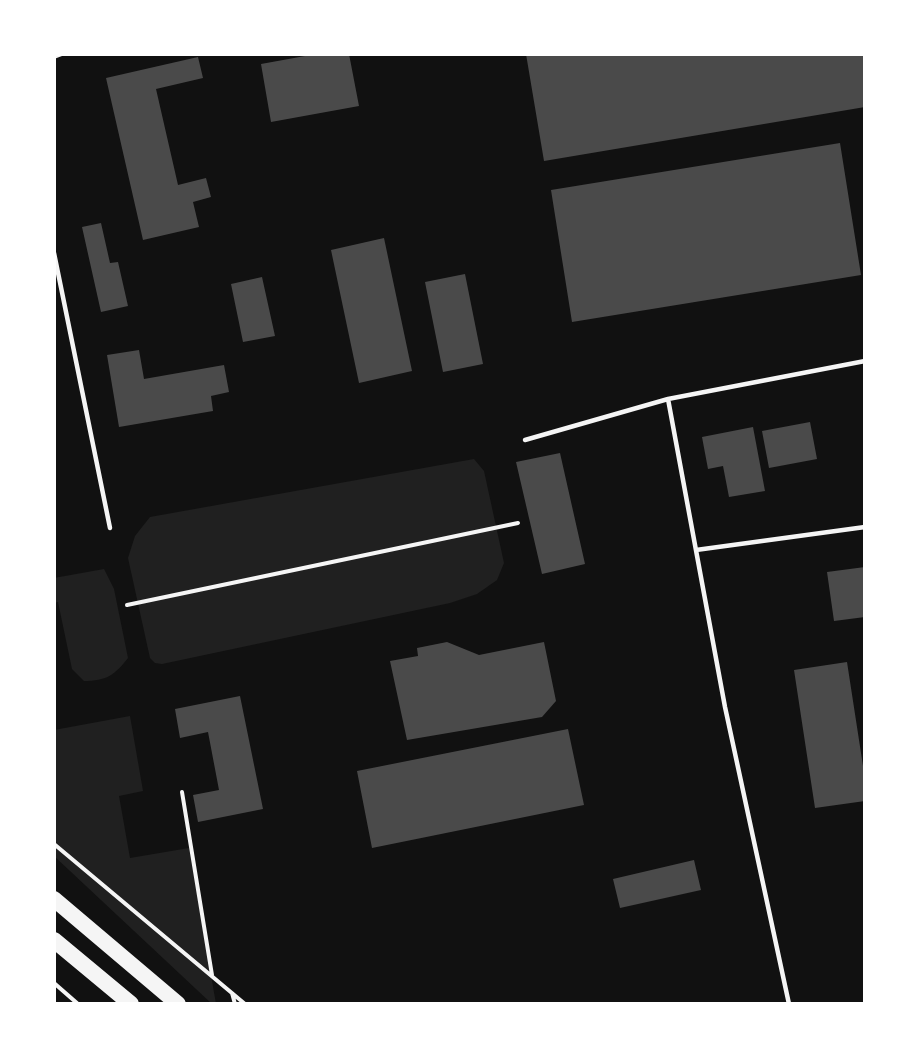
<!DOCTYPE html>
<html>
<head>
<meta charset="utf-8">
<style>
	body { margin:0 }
	#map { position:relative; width:919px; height:1058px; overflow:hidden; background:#111; font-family:"Work Sans",sans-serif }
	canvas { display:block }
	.frame { position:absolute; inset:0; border:56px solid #fff; pointer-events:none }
</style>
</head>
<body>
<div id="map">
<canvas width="919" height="1058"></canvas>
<div class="frame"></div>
</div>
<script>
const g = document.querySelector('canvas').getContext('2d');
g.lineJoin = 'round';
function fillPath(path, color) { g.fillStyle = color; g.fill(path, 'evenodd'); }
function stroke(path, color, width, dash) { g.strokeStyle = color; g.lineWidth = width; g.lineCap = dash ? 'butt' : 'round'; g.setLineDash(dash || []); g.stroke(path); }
fillPath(new Path2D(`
	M 474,459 L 484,471 L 504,563 L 497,580 L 477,594 L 450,603 L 162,664 L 155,663 L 150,658 L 128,558 L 135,536 L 150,517 Z
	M 104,569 L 114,589 L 128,658 C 115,675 106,681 84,681 L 72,669 L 58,602 L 54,603 L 54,578 Z
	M 130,716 L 143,791 L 119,796 L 130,858 L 189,848 L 216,1004 L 212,1004 L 54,856 L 54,730 Z`), '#202020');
fillPath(new Path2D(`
	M 316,54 L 349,54 L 359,106 L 271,122 L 261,64 Z
	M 526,54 L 865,54 L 865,107 L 544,161 Z
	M 198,57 L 203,78 L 156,89 L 178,185 L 206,178 L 211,197 L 193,202 L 199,227 L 143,240 L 106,78 Z
	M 840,143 L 861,275 L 572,322 L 551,190 Z
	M 101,223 L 110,263 L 118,262 L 128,306 L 101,312 L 82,227 Z
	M 384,238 L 412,371 L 359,383 L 331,250 Z
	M 465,274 L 483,364 L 443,372 L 425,282 Z
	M 262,277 L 275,336 L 243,342 L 231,284 Z
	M 139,350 L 144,379 L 224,365 L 229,392 L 211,396 L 213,411 L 119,427 L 107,355 Z
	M 810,422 L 817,459 L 769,468 L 762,431 Z
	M 753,427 L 765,491 L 729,497 L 723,466 L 708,469 L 702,437 Z
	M 560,453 L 585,564 L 542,574 L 516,462 Z
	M 865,567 L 865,617 L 834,621 L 827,572 Z
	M 447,642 L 479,655 L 544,642 L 556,701 L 542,717 L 407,740 L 390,661 L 418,656 L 417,648 Z
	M 847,662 L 865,779 L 865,801 L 815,808 L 794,670 Z
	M 240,696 L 263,809 L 198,822 L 193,795 L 219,790 L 208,732 L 180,738 L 175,709 Z
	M 568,729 L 584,805 L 372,848 L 357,771 Z
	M 694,860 L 701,890 L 620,908 L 613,879 Z`), '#4a4a4a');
stroke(new Path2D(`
	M 54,57 L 62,54
	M 127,605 L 518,523
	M 182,792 L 212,975
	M 54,844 L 245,1004
	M 54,983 L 78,1004
	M 232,993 L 235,1004`), '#f5f5f5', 4);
stroke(new Path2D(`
	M 54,253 L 110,528
	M 668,399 L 725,707 L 789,1004
	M 525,440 L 668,399 L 865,361
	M 696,550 L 865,527`), '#f5f5f5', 4.5);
stroke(new Path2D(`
	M 54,899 L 178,1004
	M 54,940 L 131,1004`), '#f5f5f5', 16);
</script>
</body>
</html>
